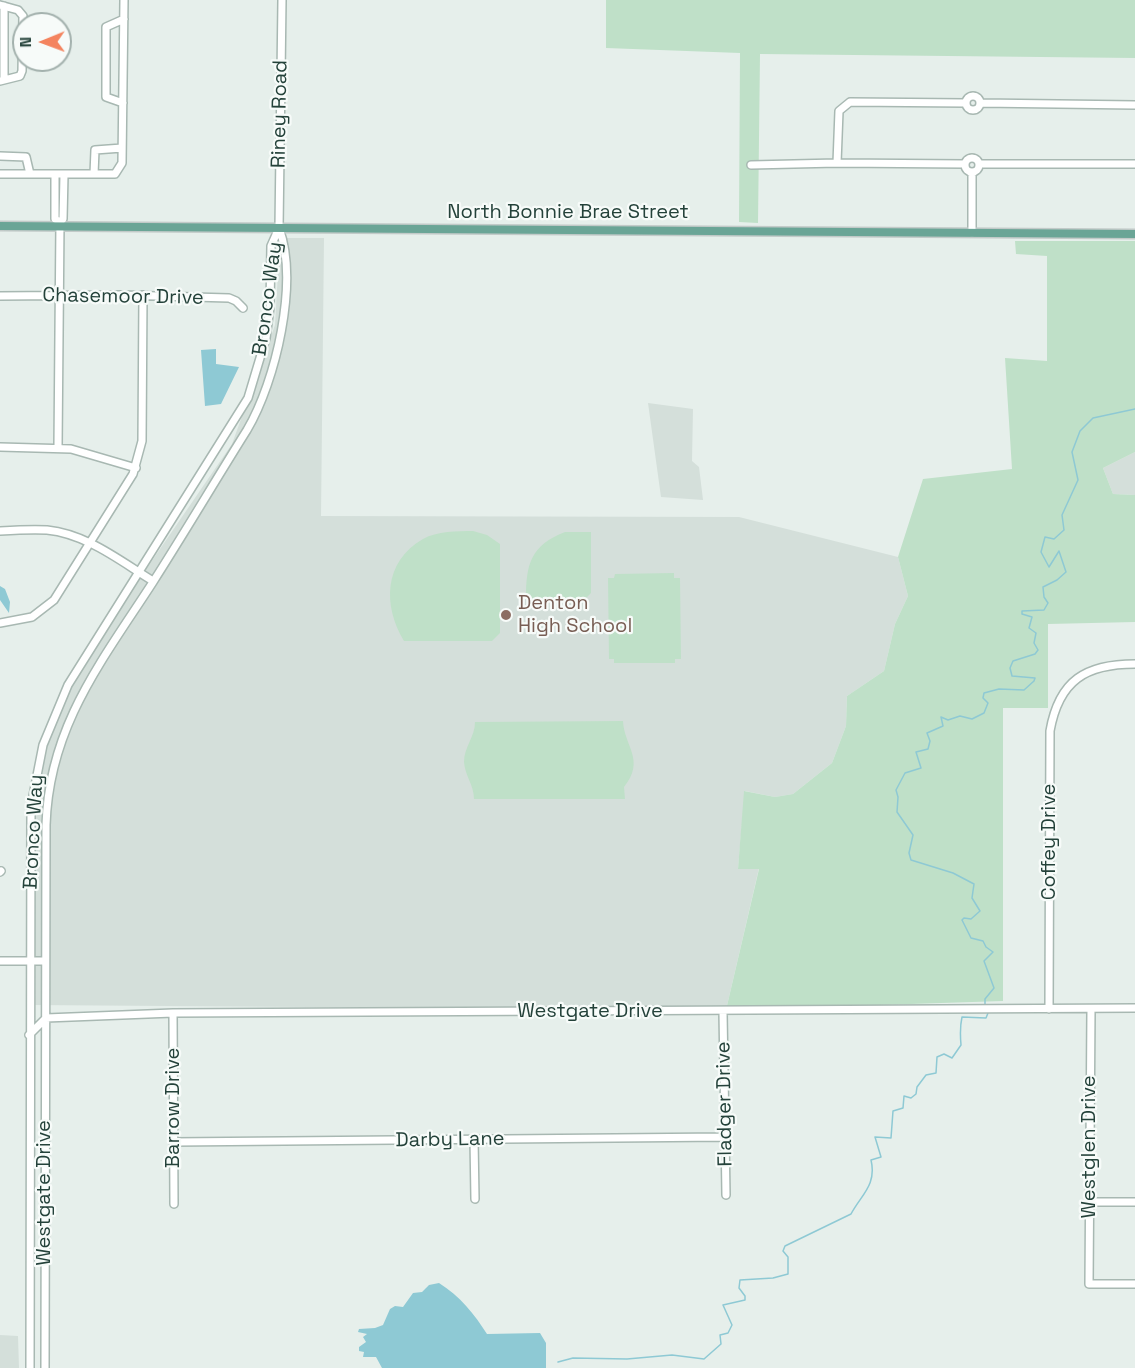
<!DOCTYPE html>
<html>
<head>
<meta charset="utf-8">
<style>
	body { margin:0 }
	#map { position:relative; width:1135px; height:1368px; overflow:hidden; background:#e6efeb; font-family:"Space Grotesk",sans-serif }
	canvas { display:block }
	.north { position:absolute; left:12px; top:12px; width:60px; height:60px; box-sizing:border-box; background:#f7fbf9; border:2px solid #a3b1ad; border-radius:50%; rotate:269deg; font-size:16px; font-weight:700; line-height:24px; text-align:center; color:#24423a }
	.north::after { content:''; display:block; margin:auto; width:21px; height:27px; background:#f4845f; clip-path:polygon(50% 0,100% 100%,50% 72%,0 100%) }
</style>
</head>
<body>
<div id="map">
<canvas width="1135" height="1368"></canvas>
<div class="north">N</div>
</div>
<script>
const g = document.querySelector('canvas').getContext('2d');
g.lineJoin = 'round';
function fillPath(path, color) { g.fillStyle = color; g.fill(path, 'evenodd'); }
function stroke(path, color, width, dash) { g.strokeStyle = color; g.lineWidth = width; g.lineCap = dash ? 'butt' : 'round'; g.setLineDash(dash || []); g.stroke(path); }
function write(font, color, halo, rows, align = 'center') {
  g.font = font + ' "Space Grotesk",sans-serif'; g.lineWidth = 4.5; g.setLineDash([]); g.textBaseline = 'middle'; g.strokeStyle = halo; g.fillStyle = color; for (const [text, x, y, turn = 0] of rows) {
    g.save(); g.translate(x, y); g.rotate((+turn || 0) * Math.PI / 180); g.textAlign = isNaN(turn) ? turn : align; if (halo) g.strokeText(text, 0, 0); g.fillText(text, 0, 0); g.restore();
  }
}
fillPath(new Path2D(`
	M 280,238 L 324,238 L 321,516 L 739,517 L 898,557 L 908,596 L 895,624 L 884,671 L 847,696 L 846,726 L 832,763 L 793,794 L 775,797 L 745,791 L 738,868 L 759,868 L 726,1010 L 30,1005 L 34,795 L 55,711 L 77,670 L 232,444 L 275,325 Z
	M 648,403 L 693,409 L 692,461 L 699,467 L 703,500 L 661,497 Z
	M 1135,452 L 1135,495 L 1113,494 L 1103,468 Z
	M 0,1335 L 18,1336 L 19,1368 L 0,1368 Z`), '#d4dfda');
fillPath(new Path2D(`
	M 606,0 L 1135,0 L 1135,58 L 760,54 L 758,223 L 739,222 L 740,53 L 606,48 Z
	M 1015,241 L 1135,241 L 1135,452 L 1103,468 L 1113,494 L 1135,495 L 1135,622 L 1048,624 L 1048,708 L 1003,708 L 1003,1001 L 726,1010 L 759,869 L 738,869 L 744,791 L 775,797 L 793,794 L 832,763 L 846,726 L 847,696 L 884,671 L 895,624 L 908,596 L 898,557 L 923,479 L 1012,469 L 1005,358 L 1047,361 L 1047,256 L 1016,254 Z
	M 473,531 L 487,535 L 500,544 L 500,633 L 492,641 L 404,641 C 383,606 383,562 423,539 C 437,531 457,531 473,531 Z
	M 565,532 L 591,532 L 591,593 L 586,598 L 526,598 C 526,564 531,545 565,532 Z
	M 674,573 L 674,578 L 680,578 L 681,659 L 675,659 L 675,663 L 614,663 L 614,659 L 609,659 L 608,578 L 614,578 L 615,574 Z
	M 623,721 C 624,746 646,760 624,787 L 625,799 L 474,799 C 474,785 465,776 464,762 C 464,747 475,737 475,722 Z`), '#bfe0c8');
fillPath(new Path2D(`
	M 216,349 L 216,364 L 239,367 L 221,404 L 205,406 L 201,350 Z
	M 0,586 L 5,589 L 10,602 L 9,613 L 0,600 Z
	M 439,1283 C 460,1296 475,1315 487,1334 L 540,1333 L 546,1343 L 546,1368 L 382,1368 L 376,1357 L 363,1357 L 364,1352 L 359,1351 L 359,1347 L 366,1342 L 363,1337 L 367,1334 L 358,1332 L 359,1329 L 375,1328 L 383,1325 L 390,1309 L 395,1306 L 403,1307 L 413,1293 L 422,1292 L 429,1285 Z`), '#8ec9d4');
stroke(new Path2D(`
	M 985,1005 L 985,999 L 994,988 L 984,961 L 993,952 L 986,947 L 983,941 L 971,938 L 962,920 L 964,918 L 971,919 L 980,911 L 972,898 L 974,884 L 953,873 L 911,860 L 909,853 L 913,835 L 897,812 L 898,797 L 896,790 L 905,773 L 921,768 L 916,752 L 928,749 L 930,741 L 927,733 L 943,726 L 941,717 L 948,720 L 960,716 L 972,719 L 984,713 L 988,703 L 983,698 L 984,693 L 999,689 L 1024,690 L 1034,681 L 1035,678 L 1012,676 L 1010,668 L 1013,661 L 1035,654 L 1038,650 L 1034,643 L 1036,633 L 1029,628 L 1032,617 L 1022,614 L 1022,611 L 1044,610 L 1048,603 L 1044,597 L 1043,587 L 1057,580 L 1066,572 L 1059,551 L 1049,567 L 1041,552 L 1045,537 L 1054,539 L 1064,530 L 1062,515 L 1078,480 L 1072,452 L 1080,431 L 1093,418 L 1135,409
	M 558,1362 L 573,1358 L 627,1359 L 672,1355 L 704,1359 L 721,1344 L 720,1335 L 728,1333 L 732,1325 L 723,1305 L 745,1300 L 745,1296 L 739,1288 L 740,1280 L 773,1278 L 788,1274 L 788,1257 L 783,1251 L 785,1246 L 851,1214 C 861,1195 877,1185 871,1160 L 881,1157 L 875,1137 L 891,1138 L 893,1111 L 903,1108 L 904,1096 L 911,1098 L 916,1094 L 917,1087 L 926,1075 L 936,1073 L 937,1057 L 944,1054 L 952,1058 L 961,1045 C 960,1034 960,1026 962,1017 L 986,1018 L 988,1013`), '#8ec9d4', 1.5);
const minor = new Path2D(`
	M 0,5 L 18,10 L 23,16 L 22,71 L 20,76 L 0,81
	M 4,80 L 4,6
	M966 103a7 7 0 1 1 14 0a7 7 0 1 1-14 0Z
	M 123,103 L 106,97 L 106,27 L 124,19
	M 981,103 L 1135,105
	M 0,156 L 26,157 L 30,174
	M965 165a7 7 0 1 1 14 0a7 7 0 1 1-14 0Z
	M 965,164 L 837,163 L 839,111 L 850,102 L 966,103
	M 980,164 L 1135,164
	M 751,165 L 837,163
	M 972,172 L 972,233
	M 0,174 L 115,174 L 122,163 L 124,0
	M 94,174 L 95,150 L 122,148
	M 55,175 L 55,219 L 60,222
	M 0,296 L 121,295 L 229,298 L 236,301 L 243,308
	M 0,447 L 71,449 L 136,468
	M 58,447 L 60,222 L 63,219 L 64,175
	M 0,531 C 16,530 32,529 47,530 C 87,534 120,561 153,581
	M 0,623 L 32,617 L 54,600 L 133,474 L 142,441 L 143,295
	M 0,872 L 1,871
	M 0,961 L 45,961
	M 1049,1009 L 1050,731 C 1059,680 1086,664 1135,664
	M 1091,1009 L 1089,1284 L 1135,1284
	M 723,1012 L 726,1195
	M 173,1013 L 174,1204
	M 29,1035 L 46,1018 L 173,1013 L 1135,1008
	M 474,1139 L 475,1199
	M 174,1142 L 725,1137
	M 1090,1202 L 1135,1202
	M 30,1368 L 31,806 L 43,745 L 68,685 L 248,398 L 266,338 L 270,307 L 271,246 L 279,228
	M 45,1368 L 46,825 C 49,726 102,661 153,582 C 185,532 215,481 247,430 C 276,381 299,282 279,228 L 282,0`);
const major = new Path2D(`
	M 0,226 L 1135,234`);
stroke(minor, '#a8b8b2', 10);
stroke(major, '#c2cac8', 11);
stroke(minor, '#fff', 7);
stroke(major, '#6aa596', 8);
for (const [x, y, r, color] of [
	[506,615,6,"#8d6e63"]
]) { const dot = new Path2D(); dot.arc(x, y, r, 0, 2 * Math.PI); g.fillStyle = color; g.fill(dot); stroke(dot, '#f7fbf9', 2); }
write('20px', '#24423a', '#f7fbf9', [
	["Riney Road",280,114,-89],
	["North Bonnie Brae Street",568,213],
	["Chasemoor Drive",123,297,1],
	["Bronco Way",268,299,-82],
	["Bronco Way",34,832,-87],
	["Coffey Drive",1050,842,-90],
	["Westgate Drive",590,1012],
	["Fladger Drive",725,1104,-91],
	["Barrow Drive",174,1108,-90],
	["Darby Lane",450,1140,-1],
	["Westglen Drive",1090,1147,-90],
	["Westgate Drive",45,1193,-90]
]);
write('20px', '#785e54', '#f7fbf9', [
	["Denton",518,604],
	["High School",518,627]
], 'left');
</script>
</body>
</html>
